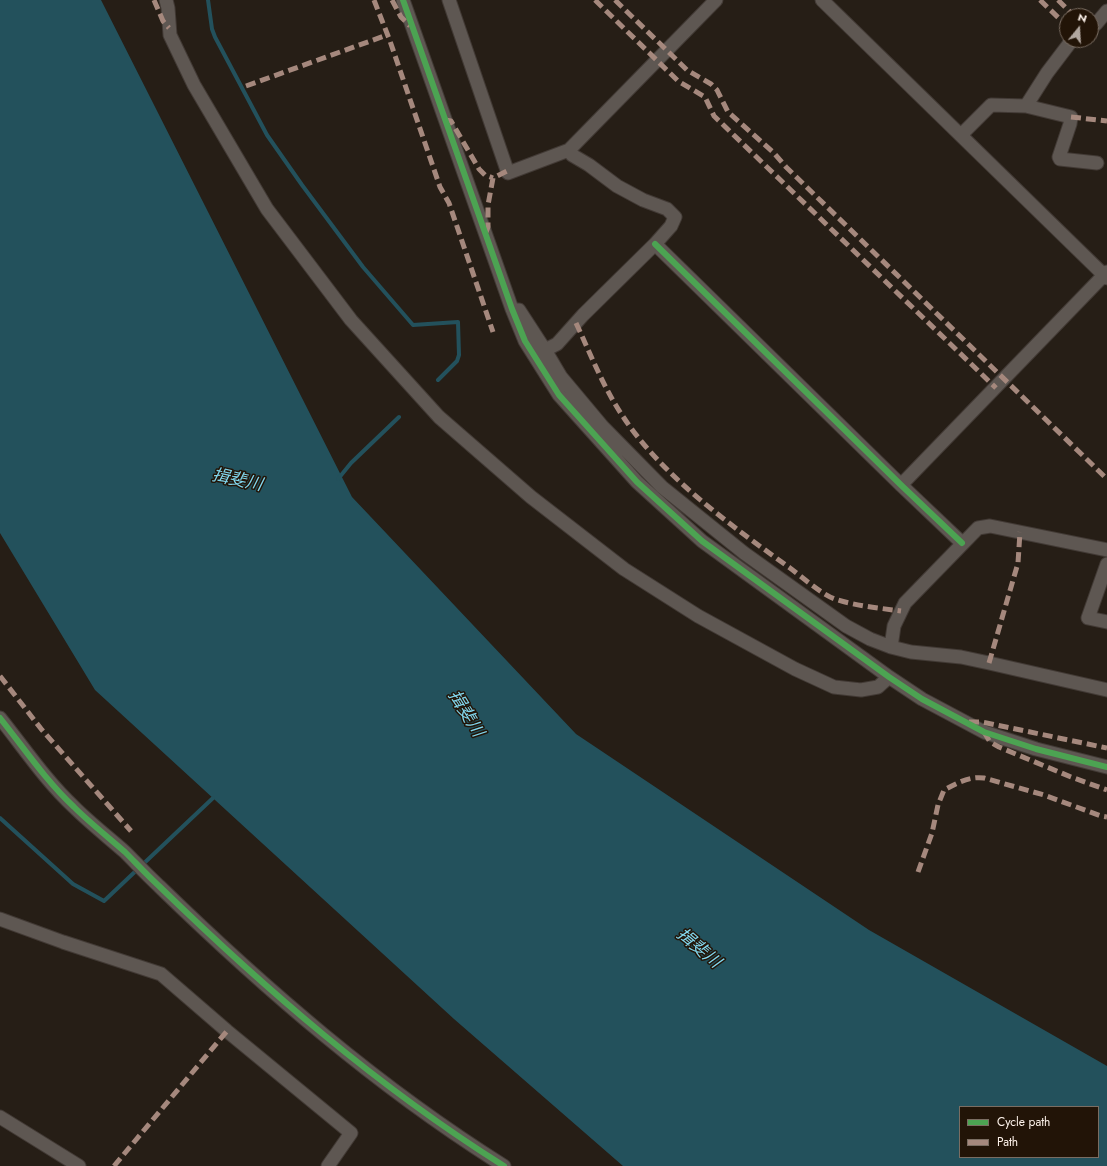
<!DOCTYPE html>
<html>
<head>
<meta charset="utf-8">
<style>
	body { margin:0 }
	#map { position:relative; width:1107px; height:1166px; overflow:hidden; background:#261e16; font-family:Jost,sans-serif }
	canvas { display:block }
	.legend { position:absolute; left:959px; top:1106px; width:140px; height:52px; box-sizing:border-box; background:#221407; border:1px solid #7a6d62; margin:0; padding:5px 7px; list-style:none; font-size:12px; color:#fdf2ea }
	.legend li { display:flex; align-items:center; gap:8px; height:20px }
	.legend b { width:20px; border:1px solid #7a6d62 }
	.north { position:absolute; left:1059px; top:8px; width:40px; height:40px; box-sizing:border-box; background:#221407; border:1px solid #7a6d62; border-radius:50%; rotate:18deg; font-size:11px; font-weight:700; line-height:16px; text-align:center; color:#fdf2ea }
	.north::after { content:''; display:block; margin:auto; width:14px; height:18px; background:#b2a8a0; clip-path:polygon(50% 0,100% 100%,50% 72%,0 100%) }
</style>
</head>
<body>
<div id="map">
<canvas width="1107" height="1166"></canvas>
<ul class="legend">
<li><b style="height:5px;background:#4ca352"></b>Cycle path</li>
<li><b style="height:5px;background:#a5887d"></b>Path</li>
</ul>
<div class="north">N</div>
</div>
<script>
const g = document.querySelector('canvas').getContext('2d');
g.lineJoin = 'round';
function fillPath(path, color) { g.fillStyle = color; g.fill(path, 'evenodd'); }
function stroke(path, color, width, dash) { g.strokeStyle = color; g.lineWidth = width; g.lineCap = dash ? 'butt' : 'round'; g.setLineDash(dash || []); g.stroke(path); }
function write(font, color, halo, rows, align = 'center') {
  g.font = font + ' Jost,"Noto Sans JP",sans-serif'; g.lineWidth = 3; g.setLineDash([]); g.textBaseline = 'middle'; g.strokeStyle = halo; g.fillStyle = color; for (const [text, x, y, turn = 0] of rows) {
    g.save(); g.translate(x, y); g.rotate((+turn || 0) * Math.PI / 180); g.textAlign = isNaN(turn) ? turn : align; if (halo) g.strokeText(text, 0, 0); g.fillText(text, 0, 0); g.restore();
  }
}
fillPath(new Path2D(`
	M 0,0 L 101,0 L 352,497 L 576,734 L 869,930 L 1107,1066 L 1107,1166 L 623,1166 L 454,1019 L 95,690 L 0,533 ZM 960,1107 L 1098,1107 L 1098,1157 L 960,1157 Z`), '#23515c');
stroke(new Path2D(`
	M 208,0 L 212,29 L 215,37 L 267,135 L 302,185 L 363,267 L 413,325 L 458,322 L 459,355 L 457,361 L 438,380
	M 338,479 L 351,463 L 399,417
	M 0,818 L 73,884 L 104,901 L 213,798`), '#23515c', 4);
const minor = new Path2D(`
	M 166,0 L 168,8 L 170,35 L 194,85 L 267,209 L 351,320 L 439,417 L 531,497 L 624,569 L 698,616 L 795,669 L 834,687 L 861,690 L 878,687 L 889,677
	M 403,0 L 512,309 L 525,341 L 559,395 L 637,482 L 702,541 L 889,677 L 922,699 L 984,732 L 1036,749 L 1107,767
	M 449,0 L 508,173 L 569,150 L 716,0
	M 822,0 L 1107,278
	M 1091,26 L 1096,24 L 1107,11
	M 1026,106 L 1071,117 L 1070,124 L 1059,157 L 1060,159 L 1097,163
	M 961,135 L 991,105 L 1026,106 L 1047,73 L 1072,40
	M 655,244 L 901,485 L 962,543
	M 516,310 L 519,310 L 545,350 L 557,344 L 583,315 L 655,244 L 671,226 L 675,217 L 667,209 L 643,200 L 617,186 L 589,165 L 572,155 L 569,150
	M 545,350 L 561,377 L 602,426 L 662,487 L 744,553 L 846,626 L 870,639 L 891,647 L 911,652 L 961,657 L 989,663 L 1107,690
	M 901,485 L 1107,272
	M 1107,564 L 1088,618 L 1107,622
	M 891,647 L 894,626 L 905,603 L 978,528 L 990,526 L 1107,550
	M 0,718 C 24,748 46,781 74,807 C 90,823 108,837 125,852 C 136,863 147,875 159,886 C 265,989 378,1087 504,1166
	M 0,919 L 63,942 L 161,974 L 227,1031 L 351,1133 L 328,1166
	M 0,1117 L 79,1166`);
stroke(minor, '#423a35', 15);
stroke(minor, '#5e5752', 13);
stroke(new Path2D(`
	M 154,0 L 163,21 L 169,28
	M 374,0 L 390,41 L 440,187 L 449,203 L 493,332
	M 392,0 L 401,17 L 410,26
	M 595,0 L 678,81 L 705,97 L 714,116 L 996,388
	M 615,0 L 687,70 L 711,84 L 717,90 L 728,112 L 773,152 L 786,167 L 1107,479
	M 1040,0 L 1067,26
	M 1058,0 L 1074,16
	M 246,86 L 387,35
	M 1071,117 L 1107,121
	M 445,120 L 451,121 L 479,169 L 485,175 L 493,178
	M 486,232 L 488,227 L 488,205 L 493,178 L 507,171
	M 576,323 C 591,355 604,389 624,418 C 663,477 733,527 790,568 C 802,577 821,594 835,599 C 856,606 879,608 901,611
	M 989,663 L 1018,563 L 1020,532
	M 0,676 L 42,730 L 131,831
	M 969,722 L 982,722 L 1107,748
	M 984,732 L 990,742 L 999,747 L 1071,777 L 1107,790
	M 918,872 L 932,833 L 938,805 L 944,790 C 957,783 970,776 984,778 L 1044,795 L 1101,816 L 1107,817
	M 114,1166 L 227,1031`), '#a5887d', 5, [10, 5]);
stroke(new Path2D(`
	M 403,0 L 512,309 L 525,341 L 559,395 L 637,482 L 702,541 L 889,677 L 922,699 L 984,732 L 1036,749 L 1107,767
	M 655,244 L 901,485 L 962,543
	M 0,718 C 24,748 46,781 74,807 C 90,823 108,837 125,852 C 136,863 147,875 159,886 C 265,989 378,1087 504,1166`), '#4ca352', 6);
write('italic 17px', '#82d7ee', '#221407', [
	["揖斐川",237,481,12],
	["揖斐川",465,714,58],
	["揖斐川",698,949,40]
]);
</script>
</body>
</html>
